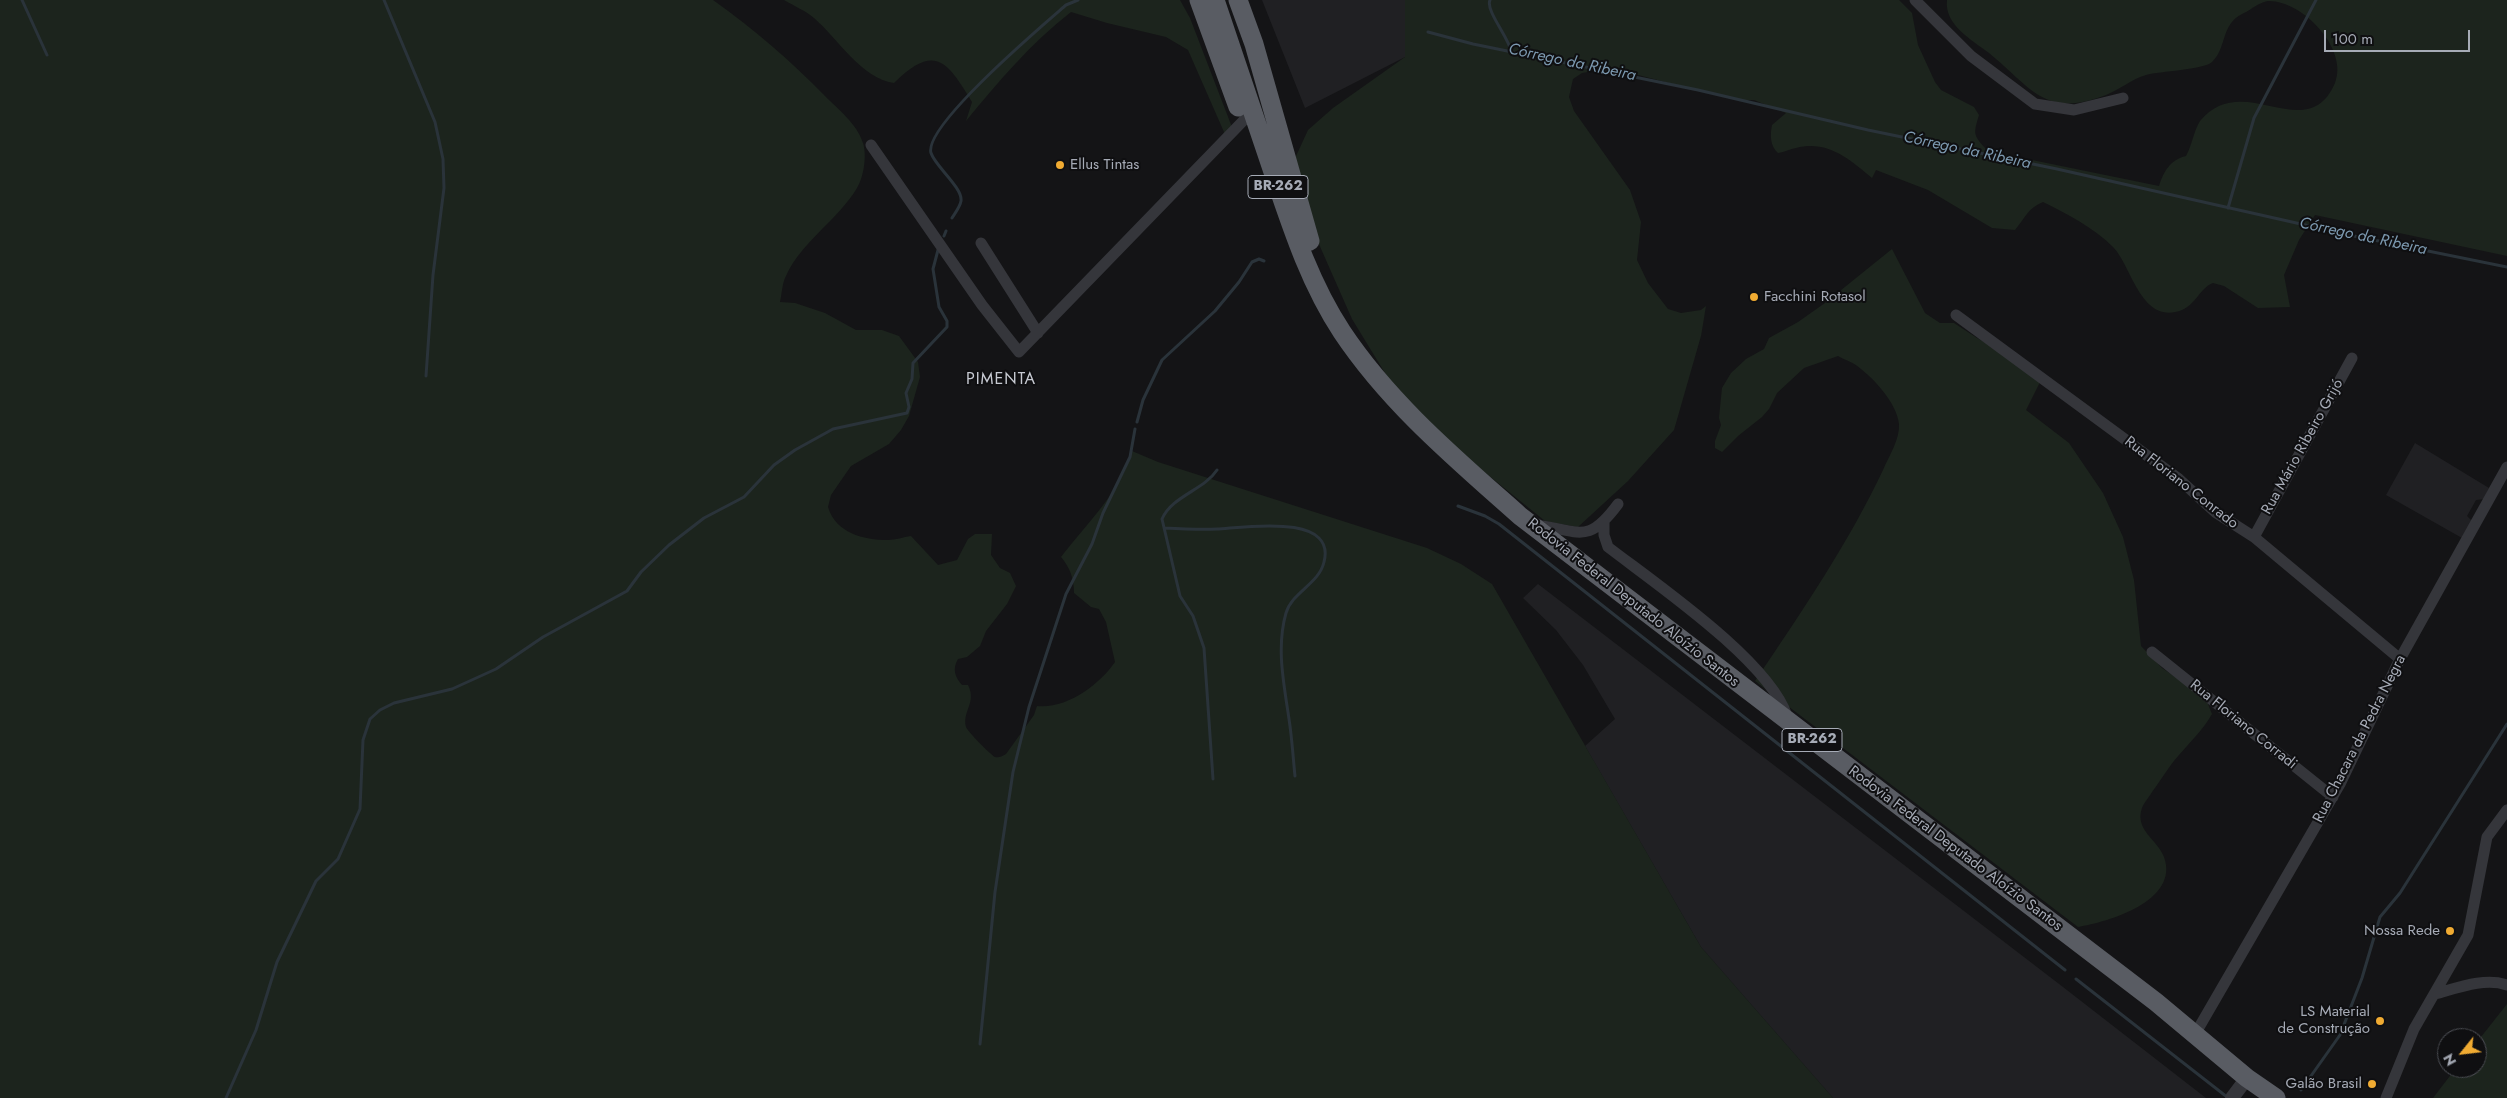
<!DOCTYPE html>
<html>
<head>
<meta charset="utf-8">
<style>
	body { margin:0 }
	#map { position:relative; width:2507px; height:1098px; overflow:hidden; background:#141416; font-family:Jost,sans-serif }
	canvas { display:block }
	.north { position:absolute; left:2437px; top:1028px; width:50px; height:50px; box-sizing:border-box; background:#0f0f11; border:1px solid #4b4d53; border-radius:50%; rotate:241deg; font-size:14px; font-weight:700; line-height:20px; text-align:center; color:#a6abb6 }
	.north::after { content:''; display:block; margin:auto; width:18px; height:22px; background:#f0ab32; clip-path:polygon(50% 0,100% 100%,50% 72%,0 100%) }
	.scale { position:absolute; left:2324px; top:30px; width:146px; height:22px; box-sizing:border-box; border:2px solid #a6abb6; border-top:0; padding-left:6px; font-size:15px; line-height:18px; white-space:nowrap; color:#a6abb6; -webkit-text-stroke:4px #0f0f11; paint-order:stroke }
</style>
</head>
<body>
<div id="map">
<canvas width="2507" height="1098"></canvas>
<div class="north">N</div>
<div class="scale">100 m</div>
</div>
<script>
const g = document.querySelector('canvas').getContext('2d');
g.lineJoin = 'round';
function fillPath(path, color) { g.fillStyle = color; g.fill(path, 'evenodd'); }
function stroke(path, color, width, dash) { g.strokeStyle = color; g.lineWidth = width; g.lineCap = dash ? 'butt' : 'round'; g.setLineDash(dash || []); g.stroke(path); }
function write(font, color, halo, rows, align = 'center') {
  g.font = font + ' Jost,sans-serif'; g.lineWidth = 4; g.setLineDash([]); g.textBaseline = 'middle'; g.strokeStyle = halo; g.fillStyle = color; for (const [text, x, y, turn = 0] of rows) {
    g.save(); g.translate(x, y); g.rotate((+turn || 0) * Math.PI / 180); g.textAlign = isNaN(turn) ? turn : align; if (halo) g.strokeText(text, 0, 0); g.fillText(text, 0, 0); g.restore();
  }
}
fillPath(new Path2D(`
	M 1262,0 L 1405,0 L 1405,57 L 1305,108 Z
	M 2415,443 L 2489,488 L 2484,499 L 2476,500 L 2467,516 L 2472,521 L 2462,538 L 2386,495 Z
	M 1538,584 L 2063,987 L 2206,1098 L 1833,1098 L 1701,947 L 1585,746 L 1615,719 L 1583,665 L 1556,630 L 1523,598 Z`), '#202023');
fillPath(new Path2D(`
	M 0,0 L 713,0 C 754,29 790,60 825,96 C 839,110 857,124 863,143 C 867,155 864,177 857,188 C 838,220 801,242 786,276 C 782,283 782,294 780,302 L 795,303 L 825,313 L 856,330 L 882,330 L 899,336 L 918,362 L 920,377 L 909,416 L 901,430 L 889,444 L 851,466 L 831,495 L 828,507 C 836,533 863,540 888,540 C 896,540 903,537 911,536 L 938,565 L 957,560 L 968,539 L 975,534 L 992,534 L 991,555 L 1000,568 L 1010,573 L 1016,586 L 1007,604 L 986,631 L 980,646 L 967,657 L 958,659 C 952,669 955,677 962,685 L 968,685 C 977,703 962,711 966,727 C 967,731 991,755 995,757 C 1000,758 1002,756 1006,754 L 1034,715 L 1037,706 C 1067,709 1099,685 1115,662 L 1106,622 L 1099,609 L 1091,607 L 1074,593 C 1074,578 1070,568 1061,557 C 1087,523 1120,493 1132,451 L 1158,462 L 1427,548 L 1461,564 L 1492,584 L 1701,947 L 1833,1098 L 0,1098 Z
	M 784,0 L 1180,0 L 1190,18 L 1235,135 L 1219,145 L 1224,132 L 1188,50 L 1166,37 L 1107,23 L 1071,12 C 1031,43 999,81 966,121 L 972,102 C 947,61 935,43 894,83 C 861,78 838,39 814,18 C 806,11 794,6 784,0 Z
	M 1405,0 L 1899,0 L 1912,13 L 1918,45 L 1935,82 L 1941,90 L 1974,107 L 1979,115 C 1973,135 1973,135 1988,151 L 2159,186 C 2164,171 2170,160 2186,156 C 2192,145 2194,130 2200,121 C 2243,68 2307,148 2335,83 C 2349,49 2302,0 2268,1 C 2262,2 2255,6 2251,9 C 2245,13 2236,16 2232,22 C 2222,34 2224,51 2212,62 C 2203,70 2160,71 2146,75 C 2132,79 2119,90 2106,95 C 2044,119 2032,88 1989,53 C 1972,40 1944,25 1947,0 L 2507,0 L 2507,256 L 2315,215 L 2299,240 L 2284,275 L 2290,307 L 2258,308 L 2224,286 L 2213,283 C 2200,288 2196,304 2182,310 C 2141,326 2132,266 2113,247 C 2093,227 2067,214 2043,202 C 2028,208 2025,218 2015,230 L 1992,228 L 1928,190 L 1876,170 L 1872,178 C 1849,159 1828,140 1796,148 C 1790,149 1785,152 1778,153 C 1770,146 1770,135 1772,125 L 1786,113 L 1754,100 L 1735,100 L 1611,68 L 1582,73 L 1573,79 L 1569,97 L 1574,111 L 1630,190 L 1641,222 L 1637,260 L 1648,283 L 1668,309 L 1681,313 L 1701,310 L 1706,306 L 1701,336 L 1674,430 L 1628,481 L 1578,527 L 1545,521 L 1467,458 L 1416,409 L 1388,378 L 1352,319 L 1318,242 L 1291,167 L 1308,130 L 1333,108 L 1405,57 Z
	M 1892,249 L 1925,313 L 1940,323 L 1954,323 L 1977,338 L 2044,374 L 2026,410 L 2069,443 L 2103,493 L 2123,537 L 2134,580 L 2141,646 L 2162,668 L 2205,697 L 2212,714 C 2203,730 2191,741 2179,755 C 2169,766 2161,780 2152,792 C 2149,797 2144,803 2142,808 C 2134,830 2158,840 2164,857 C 2180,901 2108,922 2078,927 L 1755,681 C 1801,613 1848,544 1883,470 C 1889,456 1900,439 1899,424 C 1897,404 1876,381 1861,369 C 1855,363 1845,360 1838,356 L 1804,368 L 1777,393 L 1769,409 L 1762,417 L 1738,436 L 1722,452 L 1715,448 L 1715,441 L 1721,425 L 1719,418 L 1722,388 L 1731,373 L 1746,359 L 1764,349 L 1769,338 L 1798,322 L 1825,303 Z
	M 2507,1004 L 2507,1098 L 2433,1098 L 2456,1068 L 2477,1068 L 2477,1042 Z`), '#1c241d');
stroke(new Path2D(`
	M 22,0 L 47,55
	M 384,0 L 435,122 L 443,159 L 444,188 L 433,275 L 426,376
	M 1490,0 C 1485,10 1509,38 1511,51
	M 1428,32 L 1473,44 L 1698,90 L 1868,130 L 2057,169 L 2354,236 L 2507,267
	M 2228,208 L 2254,118 L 2316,0
	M 952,218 C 955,213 960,207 961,201 C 963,188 935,166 931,153 C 923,126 1043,25 1066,5 L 1078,0
	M 944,236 L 946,231
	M 1137,422 L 1143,400 L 1162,360 L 1215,311 L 1239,282 L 1252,262 L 1259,259 L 1264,261
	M 1458,506 L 1485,516 L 1499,524 L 2065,970
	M 1164,528 C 1182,529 1200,530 1217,529 C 1241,528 1337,512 1324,562 C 1319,584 1292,592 1286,613 C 1276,648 1284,684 1289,719 C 1292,738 1293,757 1295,776
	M 1213,779 L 1204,648 L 1193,616 L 1180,596 L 1162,519 C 1172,496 1204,490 1217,470
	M 2076,979 L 2227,1097
	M 980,1044 L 995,892 L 1013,772 L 1029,707 L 1066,594 L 1092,544 L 1103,513 L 1130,457 L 1135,429
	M 2301,1090 L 2340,1035 L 2362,978 L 2380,917 L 2400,893 L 2507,724
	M 226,1098 L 256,1030 L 277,962 L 316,881 L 338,859 L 360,809 L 363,740 L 370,719 L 380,710 L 394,703 L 452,689 L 496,669 L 543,637 L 627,591 L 641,572 L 669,545 L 704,518 L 744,497 L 774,465 L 795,450 L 833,429 L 907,413 L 909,407 L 906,393 L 912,379 L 913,363 L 947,327 L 947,321 L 939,307 L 933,269 L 938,250`), '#2a333a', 3);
stroke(new Path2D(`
	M 1915,0 L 1971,56 L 2035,104 L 2074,110 L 2123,98
	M 871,145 L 982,305 L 1019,352 L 1244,120
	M 981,243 L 1038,333
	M 1956,315 L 2179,479 L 2215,512 L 2254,537 L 2400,659
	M 1604,522 L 1604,535 L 1608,547 C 1656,584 1769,661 1787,716
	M 1535,525 C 1580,530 1587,546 1618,504
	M 2254,537 L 2352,358
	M 2152,652 L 2333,797
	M 2435,994 C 2457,988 2485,977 2507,985
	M 2194,1036 L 2340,784 L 2400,659 L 2507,467
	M 2386,1098 L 2414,1029 L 2468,935 L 2487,837 L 2507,810`), '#35363b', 11);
stroke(new Path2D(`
	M 2232,1098 L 2247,1078`), '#35363b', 14);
stroke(new Path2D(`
	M 1199,0 L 1238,107
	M 1215,0 C 1234,56 1253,112 1272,169 C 1291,225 1309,282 1342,332 C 1390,404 1456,459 1520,516 L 2156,1002 L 2247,1078 L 2276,1098
	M 1238,0 L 1254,44 L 1310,241`), '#595c63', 19);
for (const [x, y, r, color] of [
	[1060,165,5,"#f0ab32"],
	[1754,297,5,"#f0ab32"],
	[2450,931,5,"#f0ab32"],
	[2380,1021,5,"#f0ab32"],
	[2372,1084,5,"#f0ab32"]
]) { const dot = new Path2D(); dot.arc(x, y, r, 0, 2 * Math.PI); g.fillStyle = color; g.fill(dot); stroke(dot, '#0f0f11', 2); }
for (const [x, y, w] of [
	[1278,187,60],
	[1812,740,60]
]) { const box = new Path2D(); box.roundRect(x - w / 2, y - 11.5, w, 23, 4); g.fillStyle = '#0f0f11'; g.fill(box); stroke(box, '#a6abb6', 1); }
write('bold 14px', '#a6abb6', null, [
	["BR-262",1278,187],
	["BR-262",1812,740]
]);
write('15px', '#a6abb6', '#0f0f11', [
	["Ellus Tintas",1070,165,"left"],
	["Facchini Rotasol",1764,297,"left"],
	["Nossa Rede",2440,931],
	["LS Material",2370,1012],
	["de Construção",2370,1029],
	["Galão Brasil",2362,1084]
], 'right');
write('15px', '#a6abb6', '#0f0f11', [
	["Rua Mário Ribeiro Grijó",2303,447,-61],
	["Rua Floriano Conrado",2181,483,38],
	["Rodovia Federal Deputado Aloízio Santos",1633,603,38],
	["Rua Floriano Corradi",2243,725,39],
	["Rua Chacara da Pedra Negra",2360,739,-63],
	["Rodovia Federal Deputado Aloízio Santos",1955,849,37]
]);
write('italic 16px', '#7d9ab1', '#0f0f11', [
	["Córrego da Ribeira",1572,63,12],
	["Córrego da Ribeira",1967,151,12],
	["Córrego da Ribeira",2363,237,12]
]);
g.letterSpacing = '1px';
write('16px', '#c7cad2', '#0f0f11', [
	["PIMENTA",1001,380]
]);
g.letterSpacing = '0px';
</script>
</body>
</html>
